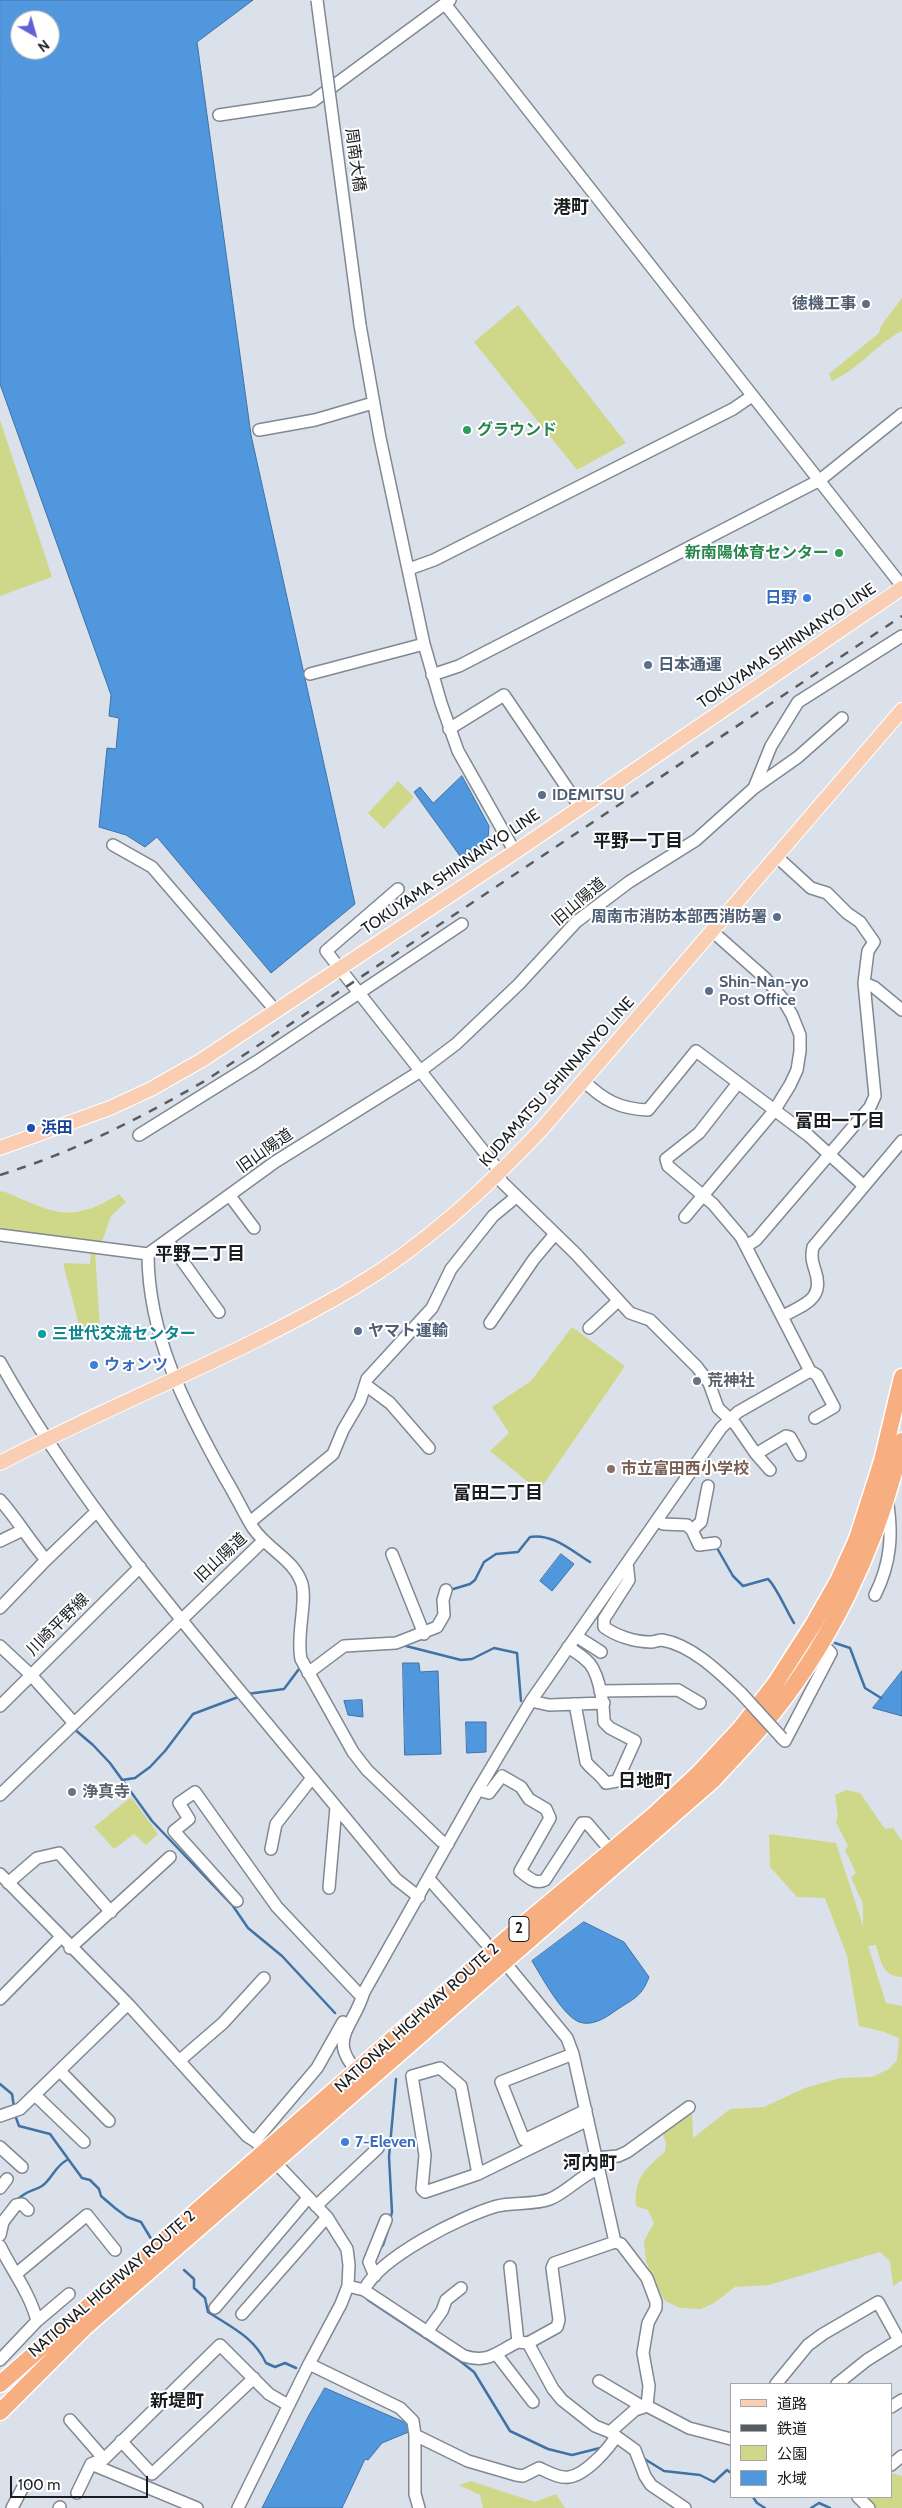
<!DOCTYPE html>
<html>
<head>
<meta charset="utf-8">
<style>
	body { margin:0 }
	#map { position:relative; width:902px; height:2508px; overflow:hidden; background:#dae1eb; font-family:Cabin,"Noto Sans JP",sans-serif }
	canvas { display:block }
	.legend { position:absolute; left:730px; top:2383px; width:162px; height:115px; box-sizing:border-box; background:#fff; border:1px solid #a3a5a6; margin:0; padding:6px 9px; list-style:none; font-size:15px; color:#1a1d20 }
	.legend li { display:flex; align-items:center; gap:10px; height:25px }
	.legend b { width:25px; border:1px solid #a3a5a6 }
	.north { position:absolute; left:10px; top:10px; width:50px; height:50px; box-sizing:border-box; background:#fff; border:1px solid #a3a5a6; border-radius:50%; rotate:142deg; font-size:14px; font-weight:700; line-height:20px; text-align:center; color:#1a1d20 }
	.north::after { content:''; display:block; margin:auto; width:18px; height:22px; background:#635fd8; clip-path:polygon(50% 0,100% 100%,50% 72%,0 100%) }
	.scale { position:absolute; left:10px; top:2476px; width:138px; height:22px; box-sizing:border-box; border:2px solid #1a1d20; border-top:0; padding-left:6px; font-size:15px; line-height:18px; white-space:nowrap; color:#1a1d20; -webkit-text-stroke:4px #fff; paint-order:stroke }
</style>
</head>
<body>
<div id="map">
<canvas width="902" height="2508"></canvas>
<ul class="legend">
<li><b style="height:6px;background:#faceb3"></b>道路</li>
<li><b style="height:6px;background:#575c61"></b>鉄道</li>
<li><b style="height:14px;background:#cfd888"></b>公園</li>
<li><b style="height:14px;background:#5197de"></b>水域</li>
</ul>
<div class="north">N</div>
<div class="scale">100 m</div>
</div>
<script>
const g = document.querySelector('canvas').getContext('2d');
g.lineJoin = 'round';
function fillPath(path, color) { g.fillStyle = color; g.fill(path, 'evenodd'); }
function stroke(path, color, width, dash) { g.strokeStyle = color; g.lineWidth = width; g.lineCap = dash ? 'butt' : 'round'; g.setLineDash(dash || []); g.stroke(path); }
function write(font, color, halo, rows, align = 'center') {
  g.font = font + ' Cabin,"Noto Sans JP",sans-serif'; g.lineWidth = 4; g.setLineDash([]); g.textBaseline = 'middle'; g.strokeStyle = halo; g.fillStyle = color; for (const [text, x, y, turn = 0] of rows) {
    g.save(); g.translate(x, y); g.rotate((+turn || 0) * Math.PI / 180); g.textAlign = isNaN(turn) ? turn : align; if (halo) g.strokeText(text, 0, 0); g.fillText(text, 0, 0); g.restore();
  }
}
fillPath(new Path2D(`
	M 902,298 L 902,331 C 876,344 859,369 832,381 L 829,374 L 879,333 L 881,326 Z
	M 518,305 L 626,443 L 577,470 L 474,342 Z
	M 0,420 L 52,577 L 0,596 Z
	M 398,781 L 414,797 L 384,829 L 368,813 Z
	M 3,1191 C 53,1212 69,1225 119,1194 L 126,1202 L 111,1216 L 102,1242 L 0,1229 L 0,1192 Z
	M 91,1251 L 95,1251 L 100,1328 L 83,1341 L 63,1263 L 90,1264 Z
	M 572,1327 L 625,1366 L 539,1491 L 490,1451 L 509,1433 L 492,1407 L 531,1381 Z
	M 846,1790 L 860,1793 L 885,1829 L 893,1828 L 902,1841 L 902,1977 C 882,1976 881,1962 876,1945 L 868,1946 L 886,2003 L 902,2006 L 902,2280 L 893,2286 L 890,2261 L 880,2252 L 769,2285 L 735,2287 L 714,2303 L 701,2309 L 680,2308 L 665,2301 L 656,2287 L 646,2261 L 644,2241 L 654,2223 L 648,2210 L 636,2206 C 634,2178 645,2169 665,2152 L 666,2143 L 662,2131 L 692,2112 L 693,2138 L 730,2109 L 764,2107 L 805,2088 L 840,2078 L 872,2077 L 889,2069 L 897,2060 L 899,2038 L 881,2031 L 859,2026 L 847,1956 L 825,1898 L 797,1897 L 770,1867 L 769,1834 L 836,1843 L 863,1926 L 863,1904 L 851,1877 L 856,1873 L 845,1850 L 848,1846 L 836,1822 L 838,1815 L 835,1795 Z
	M 132,1798 L 158,1834 L 146,1845 L 134,1834 L 114,1849 L 94,1827 L 127,1800 Z
	M 891,2473 L 902,2476 L 902,2508 L 876,2508 L 862,2497 L 891,2497 Z
	M 471,2481 L 535,2502 L 556,2494 L 565,2508 L 483,2508 L 480,2495 L 459,2485 Z`), '#cfd888');
const water = new Path2D(`
	M 0,0 L 253,0 L 197,42 L 251,435 L 355,904 L 271,973 L 157,837 L 145,847 L 126,835 L 99,827 L 107,748 L 116,749 L 119,718 L 109,716 L 111,695 L 0,384 ZM 20,20 L 50,20 L 50,50 L 20,50 Z
	M 462,776 L 489,826 L 487,850 L 475,857 L 468,848 L 465,850 L 473,861 L 469,863 L 462,855 L 460,856 L 414,792 L 420,787 L 433,803 Z
	M 561,1554 L 574,1564 L 552,1591 L 540,1581 Z
	M 403,1663 L 419,1663 L 420,1672 L 438,1671 L 441,1754 L 405,1755 Z
	M 902,1671 L 902,1716 L 873,1708 Z
	M 362,1700 L 363,1717 L 348,1715 L 344,1701 Z
	M 466,1722 L 486,1722 L 486,1752 L 467,1753 Z
	M 584,1922 L 624,1942 L 649,1977 C 642,1996 635,1998 618,2009 C 608,2016 596,2025 583,2023 C 565,2021 542,1977 532,1961 Z
	M 325,2388 L 404,2422 L 408,2419 L 411,2431 L 382,2443 L 368,2460 L 365,2459 L 342,2508 L 262,2508 L 308,2417 Z`);
fillPath(water, '#5197de');
stroke(water, '#4072a5', 1);
stroke(new Path2D(`
	M 715,1548 L 717,1548 L 733,1576 L 743,1586 L 768,1579 C 776,1586 787,1612 794,1623
	M 450,1590 L 470,1584 L 475,1580 L 484,1562 L 496,1554 L 518,1552 L 530,1537 C 552,1533 572,1551 590,1562
	M 835,1643 L 850,1648 L 865,1688 L 881,1698
	M 402,1645 L 461,1660 L 472,1659 L 494,1648 L 517,1653 L 521,1701
	M 35,1688 L 65,1721
	M 247,1694 L 284,1689 L 299,1669 L 302,1667
	M 73,1728 L 93,1745 L 110,1763 L 152,1821 L 233,1906 L 248,1928 L 282,1956 L 335,2013
	M 122,1780 L 135,1778 L 150,1767 L 165,1751 L 193,1714 L 241,1696
	M 0,2084 L 12,2094 L 14,2107
	M 15,2115 L 19,2126 L 50,2134 L 82,2178 L 90,2180 L 99,2189 L 101,2196 L 115,2208 L 127,2217 L 141,2222 L 153,2242
	M 17,2200 C 27,2190 32,2192 42,2186 C 52,2179 55,2166 67,2160
	M 390,2220 L 392,2212 L 389,2157 L 396,2079
	M 379,2250 L 383,2245 L 388,2230
	M 4,2264 L 12,2279
	M 184,2270 L 194,2279 L 194,2288 L 205,2298 L 208,2312 C 231,2327 254,2337 266,2363 L 275,2367 L 285,2363 L 296,2368
	M 368,2300 L 460,2361 L 474,2372 L 510,2431 L 548,2449 L 572,2455 L 600,2448
	M 643,2458 L 664,2471 L 700,2475 L 714,2482 L 727,2470 L 731,2473
	M 753,2497 L 757,2503 L 765,2508
	M 811,2508 L 819,2503 L 830,2508`), '#4072a5', 2.5);
const minor = new Path2D(`
	M 445,4 L 902,586
	M 219,115 L 313,101 L 450,0
	M 360,325 L 380,438 L 424,644 L 441,703 L 458,751 L 515,852
	M 259,430 L 315,420 L 373,403
	M 409,569 L 434,560 L 733,409 L 752,396
	M 310,674 L 424,644
	M 432,675 L 459,666 L 820,480 L 902,414
	M 449,729 L 504,695 L 580,807
	M 754,788 L 771,746 L 798,702 L 902,636
	M 113,845 L 152,867 L 276,1011
	M 398,889 L 326,951 L 496,1167 L 502,1182 L 576,1254 L 630,1313 L 650,1320 L 697,1367 L 709,1383 L 718,1408 L 736,1425 L 756,1454
	M 864,983 L 874,987 L 902,1010
	M 584,1081 C 603,1100 620,1109 648,1110 L 696,1051 L 809,1136 L 864,1186
	M 139,1135 L 256,1062 L 462,924
	M 230,1196 L 254,1228
	M 685,1217 L 774,1111 L 790,1085 L 797,1070 L 800,1051 L 800,1035 L 792,1015 L 782,998 L 765,978 L 712,931
	M 0,1235 L 148,1254
	M 168,1241 L 219,1312
	M 746,1246 L 756,1240 L 870,1107 L 875,1096 L 864,983 L 868,951 L 874,942 L 860,922 L 847,913 L 827,893 L 811,888 L 776,856
	M 148,1254 L 275,1162 L 419,1072 L 456,1044 L 519,984 L 576,922 L 629,882 L 696,840 L 754,788 L 798,757 L 842,718
	M 148,1254 C 148,1336 186,1408 225,1478 C 235,1494 243,1512 253,1528 C 268,1550 294,1559 302,1584 C 307,1603 296,1635 301,1659 L 353,1752 L 367,1770 L 441,1841 L 448,1844
	M 783,1316 C 805,1304 825,1299 815,1270 C 812,1261 811,1256 813,1247 L 902,1141
	M 490,1323 L 534,1259 L 555,1234
	M 589,1328 L 618,1301
	M 0,1362 C 64,1477 147,1579 231,1680 C 286,1746 341,1812 396,1879 L 419,1897
	M 810,1371 L 817,1375 L 834,1407 L 815,1418
	M 367,1386 L 390,1403 L 429,1448
	M 770,1470 L 756,1454 L 786,1436 L 790,1437 L 800,1455
	M 0,1500 C 17,1519 29,1540 46,1560
	M 658,1520 L 663,1524 L 687,1525 L 692,1530 L 699,1545 L 715,1543
	M 250,1522 L 333,1454 L 343,1430 L 360,1401 L 367,1379 L 432,1308 L 451,1269 L 493,1216 L 516,1197
	M 692,1530 L 701,1522 L 708,1486
	M 0,1541 L 23,1530
	M 392,1554 L 424,1634
	M 627,1563 L 629,1580 L 604,1619 L 604,1627 C 616,1636 635,1642 651,1642 C 655,1642 658,1640 662,1640 C 692,1645 720,1673 741,1693
	M 875,1595 C 891,1563 893,1534 887,1499
	M 0,1608 L 46,1560 L 97,1511
	M 576,1636 L 601,1652
	M 0,1646 L 31,1675 L 74,1723
	M 568,1647 C 576,1652 585,1658 590,1664 C 600,1677 604,1707 604,1722 L 610,1728 L 635,1741 L 617,1781 L 606,1783 C 600,1774 592,1770 586,1762 L 575,1704
	M 308,1673 L 344,1646 L 396,1643 L 437,1627 L 444,1615 L 443,1600 L 446,1590
	M 600,1691 L 678,1690 L 700,1703
	M 531,1701 L 549,1705 L 604,1703
	M 0,1706 L 140,1567
	M 782,1738 L 785,1741 L 831,1653 L 821,1642
	M 478,1790 L 489,1793 L 502,1776 L 521,1787 L 529,1799 L 546,1809 L 550,1818 L 520,1871 C 528,1877 535,1885 545,1880 L 582,1823 L 587,1823 L 611,1851
	M 0,1795 L 263,1541
	M 271,1849 L 276,1824 L 312,1778
	M 0,1874 L 128,2004 L 247,2136 L 255,2141 L 327,2217 L 347,2249 L 349,2265 L 348,2286 L 341,2304 L 309,2364 L 238,2508
	M 429,1879 L 485,1942
	M 8,1883 L 37,1858 L 59,1853 L 111,1912
	M 329,1888 L 336,1807
	M 237,1901 L 174,1831 L 189,1819 L 179,1803 L 195,1792 L 277,1907 L 359,1994 L 364,1992
	M 70,1948 L 170,1857
	M 511,1970 L 567,2038 L 573,2054 L 615,2242
	M 0,1999 L 61,1937
	M 573,2054 L 501,2082 L 524,2140 L 586,2110
	M 179,2061 L 223,2023 L 264,1978
	M 60,2071 L 109,2121
	M 361,2075 C 325,2040 353,2029 364,1992 L 478,1790 L 531,1701 L 721,1428 L 738,1412 L 810,1371 L 741,1237 L 713,1204 L 668,1166 L 666,1159 L 699,1133 L 738,1083
	M 35,2095 L 84,2142
	M 0,2116 L 20,2109 L 128,2004
	M 255,2141 L 317,2068 L 343,2022
	M 0,2147 L 22,2167
	M 595,2158 L 618,2156 L 627,2152 L 689,2107
	M 478,2174 L 461,2086 L 440,2068 L 412,2076 L 425,2155 L 422,2189 L 425,2192 L 478,2174 L 588,2120
	M 0,2188 L 7,2179
	M 316,2206 L 378,2148
	M 0,2235 L 3,2222 L 16,2205 L 22,2204 L 28,2210
	M 0,2246 C 12,2271 30,2293 37,2321 L 0,2360
	M 510,2267 L 518,2342
	M 16,2274 L 87,2215 L 115,2250
	M 375,2276 L 369,2262 L 386,2220
	M 348,2286 L 364,2290 L 464,2356 C 489,2364 498,2351 518,2342 L 528,2343 L 553,2389 L 562,2400 L 595,2426 L 610,2432 L 635,2450 L 645,2476 L 651,2485 L 685,2508
	M 364,2290 C 380,2257 462,2216 497,2206 C 513,2202 535,2205 550,2199 C 567,2192 580,2176 598,2169
	M 215,2308 L 308,2198
	M 242,2314 L 327,2217
	M 37,2321 L 69,2294
	M 427,2332 L 442,2311 L 446,2300 L 461,2288
	M 528,2343 L 557,2327 L 559,2320 L 552,2268 L 554,2263 L 615,2242 L 621,2244 L 647,2278 L 656,2302 L 656,2308 L 648,2323 L 643,2353 L 649,2386 L 647,2406
	M 497,2355 L 533,2402
	M 309,2364 L 400,2408 L 413,2421 L 415,2435 L 415,2494 L 419,2508
	M 599,2381 L 638,2404 L 640,2407
	M 776,2384 L 808,2345 L 823,2334 L 878,2302 L 899,2340 L 867,2360 L 837,2384
	M 891,2407 L 902,2400
	M 70,2420 L 104,2459
	M 610,2432 L 635,2410 L 647,2406 L 689,2428 L 731,2439
	M 415,2435 L 468,2461 L 516,2475 L 523,2476 L 539,2468 C 548,2472 560,2479 569,2477 C 585,2475 609,2449 616,2436
	M 121,2441 L 152,2474 L 254,2378
	M 91,2464 L 197,2508
	M 891,2465 L 902,2456
	M 77,2493 L 91,2464 L 104,2459 L 220,2345 L 269,2394 L 288,2405
	M 858,2497 L 869,2508
	M 12,2508 L 23,2487
	M 59,2508 L 60,2507`);
const major = new Path2D(`
	M 0,1148 L 110,1108 L 151,1089 L 202,1060 L 515,852 L 902,588
	M 0,1463 C 116,1402 240,1355 353,1288 C 424,1246 484,1190 541,1130 L 902,710`);
const highway = new Path2D(`
	M 0,2384 L 510,1936 L 653,1816 L 700,1772 L 740,1729 L 775,1684 L 813,1625 L 838,1581 L 857,1539 L 882,1461 L 902,1377
	M 0,2412 L 84,2328 L 712,1781 C 727,1765 743,1748 758,1731 C 829,1649 878,1546 902,1441`);
stroke(minor, '#818891', 14);
stroke(major, '#fff', 16);
stroke(highway, '#fff', 19);
stroke(minor, '#fff', 11);
stroke(major, '#faceb3', 14);
stroke(highway, '#f7ae81', 16);
stroke(new Path2D(`
	M 0,1175 C 74,1152 141,1118 208,1079 L 902,616`), '#575c61', 2.5, [9, 9]);
const minorBridge = new Path2D(`
	M 317,0 L 360,325
	M 741,1693 L 782,1738`);
stroke(minorBridge, '#818891', 14, []);
stroke(minorBridge, '#fff', 11);
for (const [x, y, r, color] of [
	[866,304,5,"#5c6f8a"],
	[467,430,5,"#2e9e5b"],
	[839,553,5,"#2e9e5b"],
	[807,598,5,"#3f7fe0"],
	[648,665,5,"#5c6f8a"],
	[542,795,5,"#5c6f8a"],
	[777,917,5,"#5c6f8a"],
	[709,991,5,"#5c6f8a"],
	[31,1128,5,"#1a4fb4"],
	[358,1331,5,"#5c6f8a"],
	[42,1334,5,"#0f9aa8"],
	[94,1365,5,"#3f7fe0"],
	[697,1381,5,"#6b7280"],
	[611,1469,5,"#8d6e63"],
	[72,1792,5,"#6b7280"],
	[345,2142,5,"#3f7fe0"]
]) { const dot = new Path2D(); dot.arc(x, y, r, 0, 2 * Math.PI); g.fillStyle = color; g.fill(dot); stroke(dot, '#fff', 2); }
for (const [x, y, w] of [
	[519,1929,20]
]) { const box = new Path2D(); box.roundRect(x - w / 2, y - 12.5, w, 25, 4); g.fillStyle = '#fff'; g.fill(box); stroke(box, '#1a1d20', 1); }
write('bold 15px', '#1a1d20', null, [
	["2",519,1929]
]);
write('16px', '#1a1d20', '#fff', [
	["周南大橋",355,160,82],
	["TOKUYAMA SHINNANYO LINE",787,646,-34],
	["TOKUYAMA SHINNANYO LINE",451,872,-34],
	["旧山陽道",579,902,-40],
	["KUDAMATSU SHINNANYO LINE",557,1082,-48],
	["旧山陽道",265,1151,-35],
	["旧山陽道",221,1558,-43],
	["川崎平野線",58,1625,-45],
	["NATIONAL HIGHWAY ROUTE 2",417,2018,-42],
	["NATIONAL HIGHWAY ROUTE 2",112,2284,-41]
]);
write('bold 16px', '#4e5e75', '#fff', [
	["徳機工事",856,304,"right"],
	["日本通運",658,665],
	["IDEMITSU",552,795],
	["周南市消防本部西消防署",767,917,"right"],
	["Shin-Nan-yo",719,982],
	["Post Office",719,1000],
	["ヤマト運輸",368,1331]
], 'left');
write('bold 16px', '#27864d', '#fff', [
	["グラウンド",477,430],
	["新南陽体育センター",829,553,"right"]
], 'left');
write('bold 16px', '#366cbe', '#fff', [
	["日野",797,598,"right"],
	["ウォンツ",104,1365],
	["7-Eleven",355,2142]
], 'left');
write('bold 16px', '#164399', '#fff', [
	["浜田",41,1128]
], 'left');
write('bold 16px', '#0d838f', '#fff', [
	["三世代交流センター",52,1334]
], 'left');
write('bold 16px', '#5b616d', '#fff', [
	["荒神社",707,1381],
	["浄真寺",82,1792]
], 'left');
write('bold 16px', '#785e54', '#fff', [
	["市立富田西小学校",621,1469]
], 'left');
write('bold 18px', '#1a1d20', '#fff', [
	["港町",571,208],
	["平野一丁目",638,842],
	["富田一丁目",840,1122],
	["平野二丁目",200,1255],
	["富田二丁目",498,1494],
	["日地町",645,1782],
	["河内町",590,2164],
	["新堤町",177,2402]
]);
</script>
</body>
</html>
